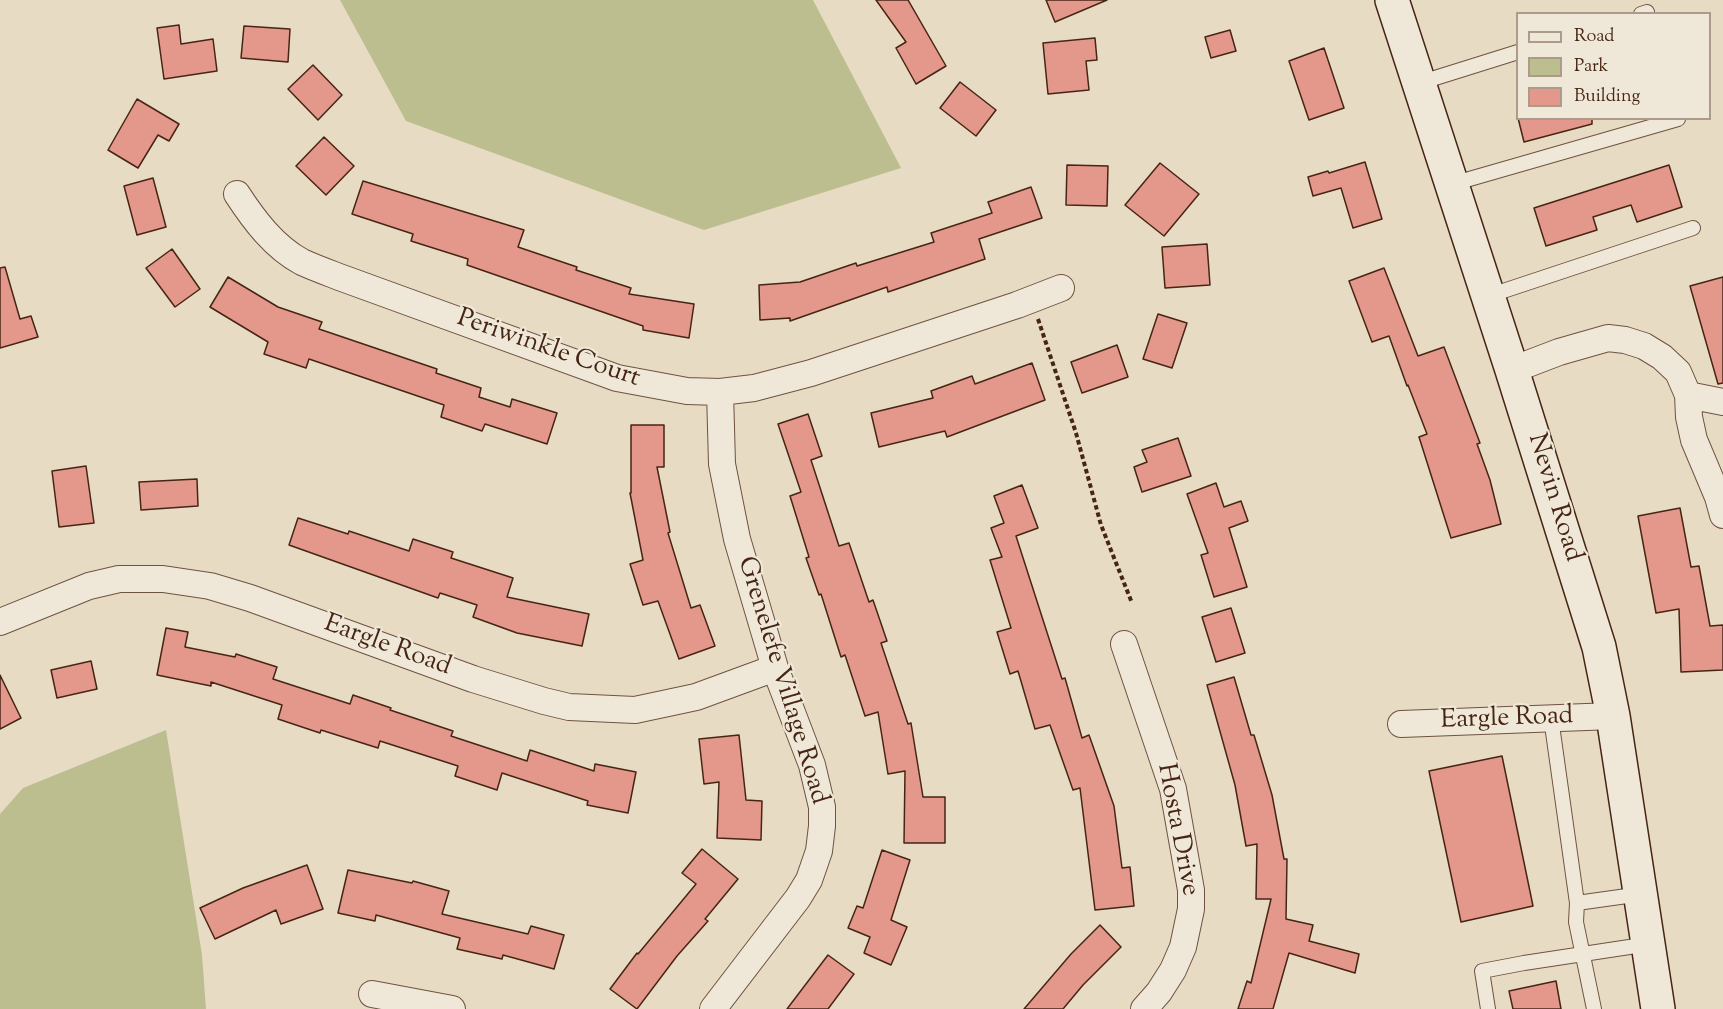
<!DOCTYPE html>
<html>
<head>
<meta charset="utf-8">
<style>
	body { margin:0 }
	#map { position:relative; width:1723px; height:1009px; overflow:hidden; background:#e7dbc3; font-family:"Sorts Mill Goudy",serif }
	canvas { display:block }
	.legend { position:absolute; left:1516px; top:12px; width:195px; height:108px; box-sizing:border-box; background:#efe8d8; border:2px solid #ac9a8a; margin:0; padding:8px 10px; list-style:none; font-size:18px; color:#472514 }
	.legend li { display:flex; align-items:center; gap:12px; height:30px }
	.legend b { width:30px; border:2px solid #ac9a8a }
</style>
</head>
<body>
<div id="map">
<canvas width="1723" height="1009"></canvas>
<ul class="legend">
<li><b style="height:8px;background:#efe8d8"></b>Road</li>
<li><b style="height:16px;background:#bdbe8f"></b>Park</li>
<li><b style="height:16px;background:#e4978b"></b>Building</li>
</ul>
</div>
<script>
const g = document.querySelector('canvas').getContext('2d');
g.lineJoin = 'round';
function fillPath(path, color) { g.fillStyle = color; g.fill(path, 'evenodd'); }
function stroke(path, color, width, dash) { g.strokeStyle = color; g.lineWidth = width; g.lineCap = dash ? 'butt' : 'round'; g.setLineDash(dash || []); g.stroke(path); }
function write(font, color, halo, rows, align = 'center') {
  g.font = font + ' "Sorts Mill Goudy",serif'; g.lineWidth = 4.5; g.setLineDash([]); g.textBaseline = 'middle'; g.strokeStyle = halo; g.fillStyle = color; for (const [text, x, y, turn = 0] of rows) {
    g.save(); g.translate(x, y); g.rotate((+turn || 0) * Math.PI / 180); g.textAlign = isNaN(turn) ? turn : align; if (halo) g.strokeText(text, 0, 0); g.fillText(text, 0, 0); g.restore();
  }
}
fillPath(new Path2D(`
	M 340,0 L 813,0 L 901,168 L 704,230 L 406,121 Z
	M 166,730 L 202,955 L 206,1009 L 0,1009 L 0,814 L 23,788 Z`), '#bdbe8f');
const building = new Path2D(`
	M 876,0 L 908,0 L 946,66 L 916,84 L 896,48 L 906,42 Z
	M 1046,0 L 1107,0 L 1055,22 Z
	M 179,25 L 181,44 L 213,39 L 217,71 L 164,79 L 157,28 Z
	M 244,26 L 290,29 L 288,62 L 241,58 Z
	M 1230,30 L 1236,51 L 1211,58 L 1205,37 Z
	M 1095,38 L 1097,60 L 1086,61 L 1089,90 L 1048,94 L 1043,43 Z
	M 1324,48 L 1344,108 L 1309,120 L 1289,61 Z
	M 313,65 L 342,95 L 318,120 L 288,89 Z
	M 960,82 L 996,110 L 976,136 L 940,108 Z
	M 137,99 L 179,124 L 169,141 L 158,135 L 138,168 L 108,150 Z
	M 1518,118 L 1592,118 L 1592,124 L 1524,142 Z
	M 324,137 L 354,166 L 326,195 L 296,166 Z
	M 1365,162 L 1382,219 L 1353,228 L 1341,188 L 1313,196 L 1308,177 L 1328,171 L 1329,173 Z
	M 1160,163 L 1199,194 L 1164,236 L 1125,205 Z
	M 1067,165 L 1108,166 L 1107,206 L 1066,205 Z
	M 1669,165 L 1682,207 L 1637,222 L 1631,205 L 1593,217 L 1597,230 L 1546,246 L 1534,208 Z
	M 153,178 L 166,227 L 137,235 L 124,186 Z
	M 363,181 L 524,230 L 518,247 L 577,267 L 576,270 L 631,288 L 629,294 L 694,304 L 689,338 L 643,330 L 643,326 L 467,265 L 468,259 L 411,241 L 413,234 L 352,214 Z
	M 1031,187 L 1042,218 L 979,239 L 985,259 L 888,292 L 887,287 L 790,321 L 790,318 L 760,320 L 759,285 L 800,282 L 856,263 L 857,266 L 934,242 L 931,233 L 992,213 L 988,202 Z
	M 1207,244 L 1210,285 L 1165,288 L 1162,247 Z
	M 172,249 L 200,289 L 175,307 L 146,268 Z
	M 5,267 L 20,319 L 31,316 L 38,337 L 0,348 L 0,268 Z
	M 1384,268 L 1418,356 L 1444,347 L 1480,443 L 1477,444 L 1490,480 L 1501,524 L 1451,538 L 1419,437 L 1427,434 L 1408,385 L 1407,386 L 1389,336 L 1372,342 L 1349,281 Z
	M 228,277 L 278,307 L 322,322 L 319,329 L 437,369 L 436,373 L 481,388 L 479,397 L 510,407 L 512,399 L 557,413 L 547,444 L 485,424 L 482,431 L 441,417 L 444,405 L 309,359 L 306,368 L 264,354 L 268,342 L 210,307 Z
	M 1723,277 L 1723,383 L 1718,384 L 1690,286 Z
	M 1158,314 L 1187,323 L 1172,368 L 1143,359 Z
	M 1117,345 L 1128,377 L 1082,393 L 1071,362 Z
	M 1032,363 L 1045,400 L 947,437 L 945,431 L 879,447 L 871,413 L 933,398 L 931,391 L 972,376 L 975,384 Z
	M 808,414 L 822,456 L 811,460 L 839,546 L 849,543 L 869,602 L 873,600 L 887,641 L 881,643 L 908,724 L 911,723 L 923,797 L 945,797 L 945,843 L 904,843 L 905,771 L 888,774 L 878,712 L 865,716 L 845,655 L 841,657 L 821,594 L 819,595 L 806,558 L 809,557 L 790,496 L 801,492 L 778,424 Z
	M 631,425 L 664,425 L 664,467 L 657,467 L 670,532 L 668,533 L 691,608 L 700,605 L 715,646 L 679,659 L 658,601 L 643,605 L 630,564 L 643,560 L 630,493 L 631,493 Z
	M 1178,438 L 1191,476 L 1142,492 L 1134,467 L 1147,462 L 1142,450 Z
	M 86,466 L 94,523 L 59,527 L 52,471 Z
	M 197,479 L 198,506 L 141,510 L 139,482 Z
	M 1216,483 L 1224,507 L 1241,501 L 1248,521 L 1229,528 L 1247,587 L 1214,597 L 1201,555 L 1208,553 L 1187,494 Z
	M 1022,485 L 1038,528 L 1016,536 L 1062,679 L 1065,678 L 1082,738 L 1089,735 L 1114,806 L 1122,868 L 1130,867 L 1134,906 L 1095,910 L 1080,788 L 1073,790 L 1050,725 L 1035,729 L 1018,671 L 1010,674 L 997,632 L 1011,628 L 990,560 L 1002,557 L 991,528 L 1004,523 L 994,496 Z
	M 1680,508 L 1691,567 L 1699,566 L 1710,626 L 1723,625 L 1723,670 L 1681,672 L 1679,609 L 1656,613 L 1638,516 Z
	M 298,518 L 348,534 L 349,531 L 409,551 L 413,539 L 453,552 L 451,558 L 513,578 L 507,597 L 589,614 L 582,646 L 517,633 L 473,617 L 477,605 L 440,593 L 438,598 L 289,545 Z
	M 1231,608 L 1245,653 L 1216,662 L 1202,617 Z
	M 166,628 L 188,632 L 185,647 L 235,657 L 236,654 L 277,667 L 273,679 L 350,704 L 353,695 L 391,708 L 390,710 L 453,731 L 451,736 L 527,761 L 530,750 L 594,771 L 595,764 L 636,772 L 628,813 L 587,805 L 588,801 L 502,773 L 497,790 L 455,776 L 458,766 L 380,741 L 378,748 L 321,730 L 320,733 L 278,719 L 282,705 L 211,682 L 211,686 L 157,675 Z
	M 91,661 L 97,689 L 57,698 L 51,670 Z
	M 0,675 L 21,718 L 0,729 Z
	M 1234,677 L 1251,735 L 1254,735 L 1272,795 L 1284,859 L 1287,859 L 1286,919 L 1313,925 L 1309,941 L 1359,954 L 1355,973 L 1289,953 L 1273,1009 L 1238,1009 L 1247,981 L 1251,983 L 1271,899 L 1256,899 L 1257,844 L 1246,846 L 1235,785 L 1207,685 Z
	M 739,735 L 746,800 L 762,801 L 761,840 L 717,838 L 719,782 L 704,784 L 699,739 Z
	M 1502,756 L 1533,906 L 1461,922 L 1429,771 Z
	M 702,849 L 738,879 L 705,919 L 708,921 L 677,956 L 637,1009 L 610,989 L 637,953 L 638,954 L 696,884 L 682,873 Z
	M 882,850 L 910,860 L 891,920 L 907,927 L 891,965 L 864,953 L 870,937 L 848,928 L 857,906 L 863,908 Z
	M 307,865 L 323,909 L 281,924 L 276,910 L 215,939 L 200,908 L 243,888 Z
	M 348,870 L 412,883 L 413,881 L 449,891 L 442,914 L 528,934 L 531,926 L 564,935 L 554,969 L 503,955 L 502,959 L 457,949 L 460,938 L 376,915 L 375,921 L 338,913 Z
	M 1100,925 L 1121,947 L 1083,985 L 1063,1009 L 1024,1009 L 1071,954 Z
	M 828,955 L 854,974 L 828,1009 L 787,1009 Z
	M 1556,981 L 1561,1009 L 1513,1009 L 1509,991 Z`);
fillPath(building, '#e4978b');
stroke(building, '#472514', 1.5);
const service = new Path2D(`
	M 1641,14 L 1647,12
	M 1419,83 L 1518,52
	M 1452,184 L 1678,119
	M 1488,296 L 1693,228
	M 1551,718 L 1577,903 L 1576,922 L 1594,1009
	M 1577,903 L 1641,894
	M 1488,1009 L 1482,971 L 1524,963 L 1649,944`);
const minor = new Path2D(`
	M 237,194 C 254,220 274,247 302,262 C 315,268 329,273 342,278 L 617,378 L 687,391 L 720,392 L 754,388 L 811,373 L 1017,305 L 1061,288
	M 1512,370 L 1559,352 L 1608,338 L 1625,340 L 1644,346 L 1662,357 L 1678,372 L 1688,395 L 1689,417 L 1694,440 L 1718,497 L 1723,515
	M 1688,395 L 1723,402
	M 0,622 L 89,586 L 119,579 L 163,579 L 210,586 L 250,598 L 473,679 L 544,701 L 569,707 L 635,710 L 696,697 L 775,668
	M 1124,644 L 1173,789 L 1191,890 L 1191,909 L 1183,947 L 1173,970 L 1159,992 L 1144,1009
	M 1401,724 L 1613,716
	M 372,994 L 452,1009
	M 713,1009 L 798,898 L 809,880 L 819,851 L 822,826 L 822,807 L 812,765 L 775,668 L 737,539 L 722,464 L 720,392`);
const secondary = new Path2D(`
	M 1392,0 L 1512,370 L 1599,647 L 1613,716 L 1658,1009`);
stroke(service, '#6f5240', 16);
stroke(minor, '#6f5240', 28);
stroke(secondary, '#472514', 36);
stroke(new Path2D(`
	M 1038,319 L 1076,433 L 1101,525 L 1132,603`), '#472514', 4, [4.5, 3]);
stroke(service, '#efe8d8', 14);
stroke(minor, '#efe8d8', 26);
stroke(secondary, '#efe8d8', 33);
write('26px', '#472514', '#efe8d8', [
	["Periwinkle Court",548,350,19],
	["Nevin Road",1553,498,73],
	["Eargle Road",387,647,20],
	["Grenelefe Village Road",781,681,73],
	["Eargle Road",1507,720,-2],
	["Hosta Drive",1176,830,79]
]);
</script>
</body>
</html>
